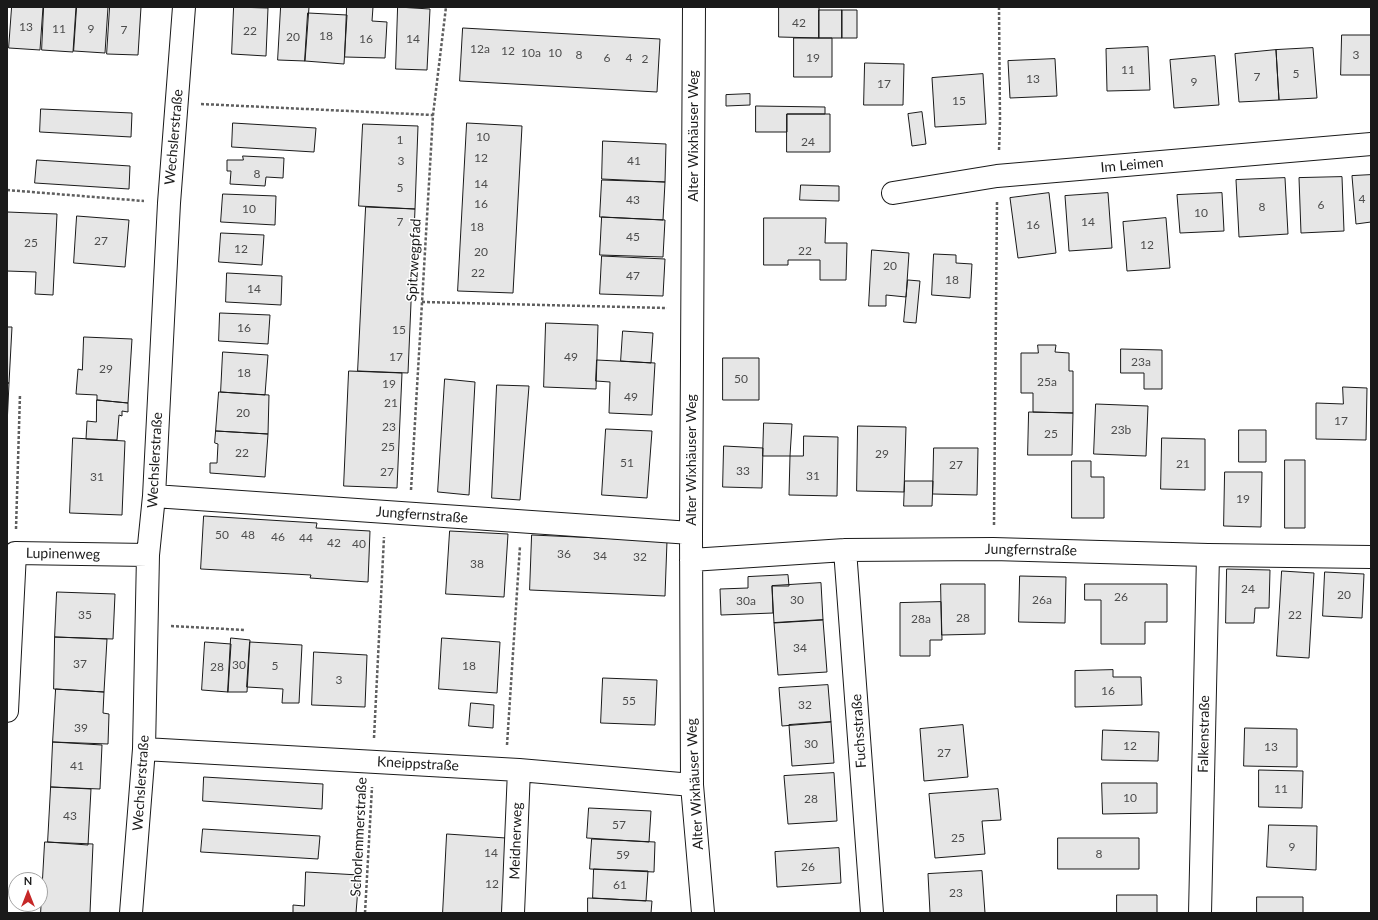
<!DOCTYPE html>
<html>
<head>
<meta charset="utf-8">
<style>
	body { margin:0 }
	#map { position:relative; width:1378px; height:920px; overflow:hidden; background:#fff; font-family:Lato,sans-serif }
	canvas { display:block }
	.frame { position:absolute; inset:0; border:8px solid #1a1a1a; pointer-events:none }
	.north { position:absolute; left:8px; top:872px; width:40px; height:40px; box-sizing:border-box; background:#fff; border:1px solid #a3a3a3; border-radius:50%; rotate:0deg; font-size:11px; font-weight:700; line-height:16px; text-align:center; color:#1a1a1a }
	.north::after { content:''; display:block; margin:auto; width:14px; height:18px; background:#c62828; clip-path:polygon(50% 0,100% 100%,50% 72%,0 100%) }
</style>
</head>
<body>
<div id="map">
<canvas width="1378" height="920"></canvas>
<div class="frame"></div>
<div class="north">N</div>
</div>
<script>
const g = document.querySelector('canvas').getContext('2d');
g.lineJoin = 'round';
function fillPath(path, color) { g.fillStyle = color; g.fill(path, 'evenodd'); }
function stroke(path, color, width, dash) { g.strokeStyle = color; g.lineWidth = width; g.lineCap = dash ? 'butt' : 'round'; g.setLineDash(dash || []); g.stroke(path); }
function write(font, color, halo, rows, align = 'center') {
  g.font = font + ' Lato,sans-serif'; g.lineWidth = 3; g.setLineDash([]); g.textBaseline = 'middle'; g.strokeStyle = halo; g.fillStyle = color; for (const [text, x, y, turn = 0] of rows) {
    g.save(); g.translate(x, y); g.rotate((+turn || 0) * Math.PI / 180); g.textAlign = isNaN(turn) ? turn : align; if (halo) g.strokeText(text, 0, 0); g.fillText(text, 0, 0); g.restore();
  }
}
const building = new Path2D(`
	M 12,7 L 43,7 L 40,50 L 9,48 Z
	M 44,7 L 76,7 L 73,52 L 42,50 Z
	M 77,7 L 108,7 L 105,53 L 74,51 Z
	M 110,7 L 141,7 L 138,55 L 107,54 Z
	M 234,7 L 268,8 L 266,56 L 232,54 Z
	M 281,7 L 309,7 L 305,61 L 278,60 Z
	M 347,7 L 373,7 L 372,21 L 387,22 L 385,58 L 345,57 Z
	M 398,7 L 430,9 L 427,70 L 396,69 Z
	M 779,7 L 819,7 L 819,38 L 779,37 Z
	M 819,10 L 842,10 L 842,38 L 819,38 Z
	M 842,10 L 857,10 L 857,38 L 842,38 Z
	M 308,13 L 347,15 L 344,64 L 305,61 Z
	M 463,28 L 660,39 L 657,92 L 460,81 Z
	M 1342,35 L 1371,35 L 1371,75 L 1341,75 Z
	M 794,38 L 832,38 L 832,77 L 794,77 Z
	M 1148,47 L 1150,90 L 1107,91 L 1106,49 Z
	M 1313,48 L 1317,98 L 1279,100 L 1276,50 Z
	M 1276,50 L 1279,100 L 1239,102 L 1235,54 Z
	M 1215,56 L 1219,105 L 1174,108 L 1170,60 Z
	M 1055,59 L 1057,96 L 1010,98 L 1008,61 Z
	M 865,63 L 904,64 L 903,105 L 864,105 Z
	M 983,74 L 986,124 L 935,127 L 932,78 Z
	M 750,94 L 750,105 L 726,106 L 726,95 Z
	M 756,106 L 825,107 L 825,114 L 787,114 L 787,132 L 756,132 Z
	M 41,109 L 132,113 L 131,137 L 40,132 Z
	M 922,112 L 926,144 L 912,146 L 908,114 Z
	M 787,114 L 830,114 L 830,152 L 787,152 Z
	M 233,123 L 316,128 L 314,152 L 232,147 Z
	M 467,123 L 522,126 L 513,293 L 458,291 Z
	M 363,124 L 418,126 L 415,209 L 359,206 Z
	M 603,141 L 666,144 L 665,182 L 602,179 Z
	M 243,156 L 284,158 L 283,178 L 266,177 L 265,186 L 230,184 L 231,171 L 227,171 L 227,160 L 243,160 Z
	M 37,160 L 130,166 L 129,189 L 35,183 Z
	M 1371,175 L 1371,222 L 1356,224 L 1352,176 Z
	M 1342,177 L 1344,231 L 1301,233 L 1299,178 Z
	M 1285,178 L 1288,234 L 1239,237 L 1236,180 Z
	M 602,180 L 665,182 L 663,220 L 600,217 Z
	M 801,185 L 839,186 L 839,201 L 800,200 Z
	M 1049,193 L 1056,253 L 1018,258 L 1010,198 Z
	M 1108,193 L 1112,248 L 1069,251 L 1065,196 Z
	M 1222,193 L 1224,231 L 1180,233 L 1177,195 Z
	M 223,194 L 276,196 L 275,225 L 221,222 Z
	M 366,207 L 415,209 L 408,373 L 358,371 Z
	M 7,212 L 57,214 L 53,295 L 35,294 L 36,272 L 7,271 Z
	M 77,216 L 129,220 L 125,267 L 74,263 Z
	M 602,217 L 665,220 L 663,257 L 600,255 Z
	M 764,218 L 826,218 L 825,243 L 847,243 L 846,280 L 820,280 L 820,260 L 788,260 L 788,265 L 764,265 Z
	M 1166,218 L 1170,268 L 1127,271 L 1123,222 Z
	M 221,233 L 264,235 L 262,265 L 219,262 Z
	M 872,250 L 909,253 L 906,297 L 886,295 L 886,306 L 869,306 Z
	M 934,254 L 956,255 L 956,263 L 972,264 L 970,298 L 932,295 Z
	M 602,256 L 665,259 L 663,296 L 600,294 Z
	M 227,273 L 282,276 L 281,305 L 226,302 Z
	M 908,280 L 920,281 L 916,323 L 904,322 Z
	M 220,313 L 270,315 L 268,344 L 219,341 Z
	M 546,323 L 598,325 L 596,389 L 544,387 Z
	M 7,327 L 12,327 L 9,383 L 7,383 Z
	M 623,331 L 653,333 L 651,363 L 621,361 Z
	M 84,337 L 132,339 L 128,403 L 97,400 L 97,395 L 76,394 L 78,369 L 82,370 Z
	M 1038,345 L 1056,345 L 1055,352 L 1069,353 L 1069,371 L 1073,371 L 1073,413 L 1033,412 L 1033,393 L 1021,393 L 1021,353 L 1038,353 Z
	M 1121,349 L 1162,350 L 1162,389 L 1144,389 L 1144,373 L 1121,373 Z
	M 223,352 L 268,355 L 265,395 L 221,392 Z
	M 723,358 L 759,358 L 759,400 L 723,400 Z
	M 597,360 L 655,363 L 652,415 L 609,413 L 610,382 L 596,381 Z
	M 349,371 L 402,373 L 397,488 L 344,486 Z
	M 445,379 L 475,382 L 469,495 L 438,492 Z
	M 7,383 L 9,383 L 7,426 Z
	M 497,385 L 529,386 L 520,500 L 492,498 Z
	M 1343,387 L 1367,388 L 1366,440 L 1316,439 L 1316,403 L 1343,404 Z
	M 219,392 L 269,395 L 268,434 L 216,431 Z
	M 97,400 L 128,403 L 128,412 L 122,411 L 122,416 L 119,415 L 117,440 L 86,439 L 87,421 L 96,422 Z
	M 1096,404 L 1148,406 L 1146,456 L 1094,454 Z
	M 1029,412 L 1073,413 L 1072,455 L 1028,455 Z
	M 764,423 L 792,424 L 790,456 L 763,456 Z
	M 858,426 L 906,427 L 904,492 L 857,491 Z
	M 606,429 L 652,431 L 647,498 L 602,495 Z
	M 1239,430 L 1266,430 L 1266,462 L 1239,462 Z
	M 216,431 L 268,434 L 265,477 L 210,473 L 210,463 L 217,463 L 218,444 L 215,443 Z
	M 804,436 L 838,437 L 837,496 L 789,495 L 790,456 L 803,456 Z
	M 73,438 L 125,441 L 122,515 L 70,513 Z
	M 1162,438 L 1205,439 L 1205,490 L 1161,489 Z
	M 724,446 L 763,448 L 762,488 L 723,487 Z
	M 934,448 L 978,448 L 977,495 L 933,494 Z
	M 1285,460 L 1305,460 L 1305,528 L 1285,528 Z
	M 1072,461 L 1091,461 L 1091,477 L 1104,477 L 1104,518 L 1072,518 Z
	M 1225,472 L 1262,472 L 1261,527 L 1224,526 Z
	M 905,481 L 933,481 L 932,506 L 904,506 Z
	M 204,516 L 317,523 L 316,528 L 370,531 L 368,582 L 310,578 L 311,575 L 201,569 Z
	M 450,531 L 508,534 L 504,597 L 446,594 Z
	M 532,535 L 667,541 L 665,596 L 530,590 Z
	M 1227,569 L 1270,570 L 1269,608 L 1255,608 L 1254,623 L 1226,623 Z
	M 1282,571 L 1314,573 L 1309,658 L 1277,656 Z
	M 1325,572 L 1364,574 L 1362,618 L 1323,616 Z
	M 788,575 L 789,586 L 772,586 L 773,613 L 721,615 L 720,589 L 748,588 L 748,577 Z
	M 1020,576 L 1066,577 L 1065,623 L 1019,622 Z
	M 821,583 L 823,620 L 774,623 L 772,586 Z
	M 941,584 L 985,584 L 985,634 L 942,635 Z
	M 1085,584 L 1167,584 L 1167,622 L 1145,622 L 1145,644 L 1101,644 L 1101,600 L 1085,600 Z
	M 57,592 L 115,594 L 113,639 L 55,637 Z
	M 941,602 L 942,640 L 930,640 L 930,656 L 900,656 L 900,603 Z
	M 823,620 L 827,672 L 778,675 L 774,623 Z
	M 55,637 L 107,639 L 104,692 L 54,689 Z
	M 231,638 L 250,640 L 247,692 L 228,692 Z
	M 442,638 L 500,642 L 497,693 L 439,689 Z
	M 205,642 L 231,644 L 228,692 L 202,690 Z
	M 250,642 L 302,645 L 299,703 L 282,703 L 283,689 L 247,687 Z
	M 314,652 L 367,655 L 365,707 L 312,705 Z
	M 1113,670 L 1113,677 L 1141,677 L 1142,705 L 1075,707 L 1075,671 Z
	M 603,678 L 657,680 L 655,725 L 601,723 Z
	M 828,685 L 831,722 L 782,726 L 779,688 Z
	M 56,689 L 104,692 L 103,713 L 109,714 L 108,744 L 53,742 Z
	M 471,703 L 494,705 L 493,728 L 469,726 Z
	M 831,722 L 834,763 L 792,766 L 789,725 Z
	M 963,725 L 968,777 L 924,781 L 920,729 Z
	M 1245,728 L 1297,729 L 1297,767 L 1244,766 Z
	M 1103,730 L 1159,732 L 1158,761 L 1102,760 Z
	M 53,742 L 102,745 L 100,789 L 51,787 Z
	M 1259,770 L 1303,771 L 1302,808 L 1259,807 Z
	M 834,773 L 837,821 L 788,824 L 784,776 Z
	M 204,777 L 323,784 L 322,809 L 203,801 Z
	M 1102,783 L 1157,783 L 1157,813 L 1103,814 Z
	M 51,787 L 91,789 L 88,845 L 48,842 Z
	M 998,789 L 1001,820 L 982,821 L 985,854 L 935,858 L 929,794 Z
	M 589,808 L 651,811 L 649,842 L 587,838 Z
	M 1269,825 L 1317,826 L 1316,870 L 1267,867 Z
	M 203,829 L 320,836 L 318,859 L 201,852 Z
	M 447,834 L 506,838 L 502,913 L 443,913 Z
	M 1058,838 L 1139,838 L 1139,869 L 1058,869 Z
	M 592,839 L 655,842 L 654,872 L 590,869 Z
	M 45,842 L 93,844 L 90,913 L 41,913 Z
	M 839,848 L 841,883 L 777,887 L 775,852 Z
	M 594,869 L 648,871 L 646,901 L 593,898 Z
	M 982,871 L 985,913 L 930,913 L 928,874 Z
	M 306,872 L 359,875 L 356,913 L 293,913 L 293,905 L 304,906 Z
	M 1117,895 L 1157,895 L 1157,913 L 1117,913 Z
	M 1257,897 L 1303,897 L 1303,913 L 1257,913 Z
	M 588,898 L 652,901 L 651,913 L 588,913 Z`);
fillPath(building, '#e6e6e6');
stroke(building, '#1a1a1a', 1);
const street = new Path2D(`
	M 694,7 L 691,533 L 692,785 L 703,913
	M 893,193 L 997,176 L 1371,144
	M 154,496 L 691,533
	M 845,550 L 872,913
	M 691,560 L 845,550 L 993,549 L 1208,555 L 1371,557
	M 7,711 L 15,553 L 148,555
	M 144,749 L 519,770 L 692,785
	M 131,913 L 144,749 L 148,555 L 154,496 L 169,203 L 184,7
	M 513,913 L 519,770
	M 1200,913 L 1208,555`);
stroke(street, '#1a1a1a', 24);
stroke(new Path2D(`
	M 999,7 L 1000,121 L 999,151
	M 201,104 L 433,115
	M 7,190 L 144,201
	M 422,302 L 667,308
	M 411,490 L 433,115 L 446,7
	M 994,525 L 997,202
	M 16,529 L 20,394
	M 171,626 L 245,630
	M 374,738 L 384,537
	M 507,745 L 520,546
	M 365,913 L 372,787`), '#5f5f5f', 2.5, [3, 2]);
stroke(street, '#fff', 22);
write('12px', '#4d4d4d', null, [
	["42",799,23],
	["13",26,27],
	["11",59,29],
	["9",91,29],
	["7",124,30],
	["22",250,31],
	["18",326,36],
	["20",293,37],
	["16",366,39],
	["14",413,39],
	["12a",480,49],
	["12",508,51],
	["10a",531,53],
	["10",555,53],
	["8",579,55],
	["3",1356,55],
	["6",607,58],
	["4",629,58],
	["19",813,58],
	["2",645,59],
	["11",1128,70],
	["5",1296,74],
	["7",1257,77],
	["13",1033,79],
	["9",1194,82],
	["17",884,84],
	["15",959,101],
	["10",483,137],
	["1",400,140],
	["24",808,142],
	["12",481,158],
	["3",401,161],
	["41",634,161],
	["8",257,174],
	["14",481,184],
	["5",400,188],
	["4",1362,199],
	["43",633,200],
	["16",481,204],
	["6",1321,205],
	["8",1262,207],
	["10",249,209],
	["10",1201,213],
	["7",400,222],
	["14",1088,222],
	["16",1033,225],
	["18",477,227],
	["45",633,237],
	["27",101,241],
	["25",31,243],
	["12",1147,245],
	["12",241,249],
	["22",805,251],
	["20",481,252],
	["20",890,266],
	["22",478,273],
	["47",633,276],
	["18",952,280],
	["14",254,289],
	["16",244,328],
	["15",399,330],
	["17",396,357],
	["49",571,357],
	["23a",1141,362],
	["29",106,369],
	["18",244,373],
	["50",741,379],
	["25a",1047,382],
	["19",389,384],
	["49",631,397],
	["21",391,403],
	["20",243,413],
	["17",1341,421],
	["23",389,427],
	["23b",1121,430],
	["25",1051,434],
	["25",388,447],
	["22",242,453],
	["29",882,454],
	["51",627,463],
	["21",1183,464],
	["27",956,465],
	["33",743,471],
	["27",387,472],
	["31",813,476],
	["31",97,477],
	["19",1243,499],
	["50",222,535],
	["48",248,535],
	["46",278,537],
	["44",306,538],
	["42",334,543],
	["40",359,544],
	["36",564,554],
	["34",600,556],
	["32",640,557],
	["38",477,564],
	["24",1248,589],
	["20",1344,595],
	["26",1121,597],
	["30",797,600],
	["26a",1042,600],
	["30a",746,601],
	["35",85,615],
	["22",1295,615],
	["28",963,618],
	["28a",921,619],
	["34",800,648],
	["37",80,664],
	["30",239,665],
	["5",275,666],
	["18",469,666],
	["28",217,667],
	["3",339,680],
	["16",1108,691],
	["55",629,701],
	["32",805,705],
	["39",81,728],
	["30",811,744],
	["12",1130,746],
	["13",1271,747],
	["27",944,753],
	["41",77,766],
	["11",1281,789],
	["10",1130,798],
	["28",811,799],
	["43",70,816],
	["57",619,825],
	["25",958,838],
	["9",1292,847],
	["14",491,853],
	["8",1099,854],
	["59",623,855],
	["26",808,867],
	["12",492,884],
	["61",620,885],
	["23",956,893]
]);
write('14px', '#1a1a1a', '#fff', [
	["Alter Wixhäuser Weg",693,136,-90],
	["Wechslerstraße",174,137,-85],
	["Im Leimen",1132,165,-5],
	["Spitzwegpfad",414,260,-87],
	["Wechslerstraße",155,460,-87],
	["Alter Wixhäuser Weg",691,460,-90],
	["Jungfernstraße",422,515,4],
	["Jungfernstraße",1031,550,1],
	["Lupinenweg",63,554,1],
	["Fuchsstraße",859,731,-94],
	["Falkenstraße",1204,734,-89],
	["Kneippstraße",418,764,3],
	["Wechslerstraße",141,783,-86],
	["Alter Wixhäuser Weg",695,784,-93],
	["Schorlemmerstraße",359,837,-87],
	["Meidnerweg",516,841,-88]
]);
</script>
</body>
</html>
